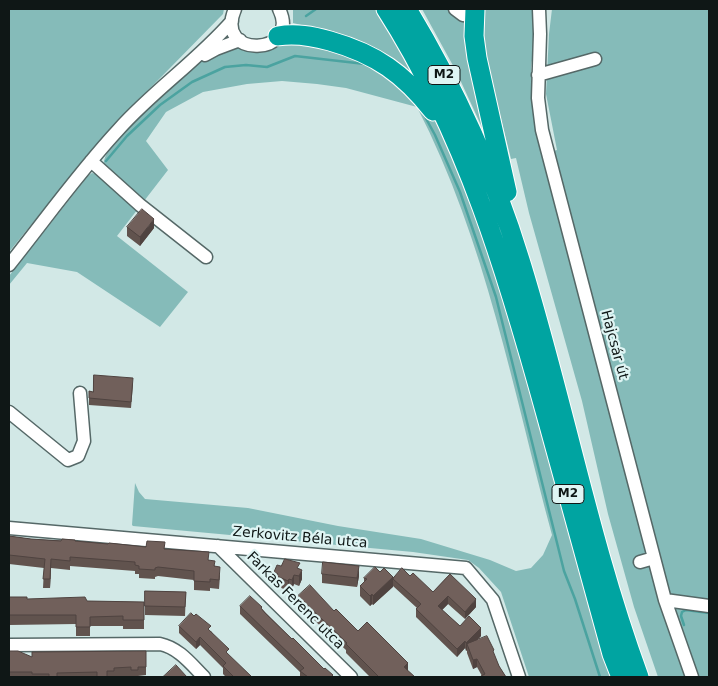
<!DOCTYPE html>
<html>
<head>
<meta charset="utf-8">
<style>
	body { margin:0 }
	#map { position:relative; width:718px; height:686px; overflow:hidden; background:#d2e8e6; font-family:"DejaVu Sans",sans-serif }
	canvas { display:block }
	.frame { position:absolute; inset:0; border:10px solid #0f1716; pointer-events:none }
</style>
</head>
<body>
<div id="map">
<canvas width="718" height="686"></canvas>
<div class="frame"></div>
</div>
<script>
const g = document.querySelector('canvas').getContext('2d');
g.lineJoin = 'round';
function fillPath(path, color) { g.fillStyle = color; g.fill(path, 'evenodd'); }
function stroke(path, color, width, dash) { g.strokeStyle = color; g.lineWidth = width; g.lineCap = dash ? 'butt' : 'round'; g.setLineDash(dash || []); g.stroke(path); }
function write(font, color, halo, rows, align = 'center') {
  g.font = font + ' "DejaVu Sans",sans-serif'; g.lineWidth = 4.5; g.setLineDash([]); g.textBaseline = 'middle'; g.strokeStyle = halo; g.fillStyle = color; for (const [text, x, y, turn = 0] of rows) {
    g.save(); g.translate(x, y); g.rotate((+turn || 0) * Math.PI / 180); g.textAlign = isNaN(turn) ? turn : align; if (halo) g.strokeText(text, 0, 0); g.fillText(text, 0, 0); g.restore();
  }
}
fillPath(new Path2D(`
	M 9,9 L 224,9 L 223,14 L 115,124 L 86,157 L 9,252 Z
	M 293,9 L 380,9 L 428,92 C 420,84 413,74 404,67 C 374,41 331,32 293,23 Z
	M 422,9 L 471,9 L 492,149 L 456,71 Z
	M 483,9 L 532,9 L 536,33 L 531,67 L 532,96 L 545,153 L 557,150 L 546,94 L 549,34 L 552,9 L 709,9 L 709,677 L 658,677 L 634,607 L 608,514 L 582,401 L 529,213 L 516,158 L 511,159 L 486,59 L 482,17 Z
	M 286,38 L 377,62 L 431,114 L 456,156 L 512,310 L 617,677 L 529,677 L 501,592 L 479,568 L 468,560 L 413,552 L 133,526 L 132,525 L 135,483 L 139,492 L 145,499 L 248,508 L 338,526 L 421,539 L 490,560 L 516,571 L 531,568 L 543,555 L 552,535 C 513,390 486,241 417,107 L 346,88 L 317,84 L 282,81 L 247,84 L 203,92 L 166,112 L 146,141 L 168,170 L 117,236 L 188,292 L 160,327 L 77,272 L 27,263 L 9,285 L 9,276 L 88,176 L 92,173 L 96,174 L 104,166 C 99,143 189,66 211,55 C 234,43 260,42 286,38 Z`), '#85bbb9');
stroke(new Path2D(`
	M 306,16 L 316,9
	M 423,113 L 435,135 L 460,192 L 496,297 L 564,571 L 575,599 L 600,677
	M 106,161 L 127,136 L 160,105 L 192,82 L 225,67 L 246,65 L 267,67 L 295,56 L 365,64
	M 684,625 L 681,616 L 682,612 L 686,610 L 709,613`), '#4ba3a0', 2.5);
const minor = new Path2D(`
	M 235,9 C 213,60 302,56 279,9
	M 455,9 L 463,15 L 474,16
	M 539,9 L 540,34 L 538,98 L 542,130 L 665,600 L 692,677
	M 205,55 L 216,49 L 240,40
	M 538,75 L 595,59
	M 91,161 L 140,205 L 206,257
	M 9,265 C 45,220 79,172 119,129 C 154,90 197,61 232,21
	M 9,412 L 68,460 L 78,456 L 84,441 L 80,393
	M 9,528 L 466,568 L 493,600 L 519,677
	M 218,546 L 351,677
	M 640,562 L 654,558
	M 665,600 L 709,606
	M 9,645 L 160,644 C 179,648 191,664 204,677`);
const highway = new Path2D(`
	M 386,9 C 466,134 508,276 547,418 C 569,496 590,575 612,654 L 621,677
	M 407,9 C 454,87 493,172 520,260 C 563,398 589,541 639,677
	M 475,9 L 474,36 L 477,58 L 507,192
	M 278,36 C 296,33 312,36 330,41 C 376,54 404,74 433,111`);
stroke(minor, '#556867', 15);
stroke(highway, '#fff', 21);
stroke(minor, '#fff', 12);
stroke(highway, '#00a4a1', 19);
fillPath(new Path2D(`
	M 127,227 L 154,228 L 140,246 L 127,236 Z
	M 133,384 L 131,408 L 89,405 L 89,391 L 93,392 Z
	M 9,536 L 31,539 L 75,541 L 165,549 L 209,560 L 215,566 L 220,576 L 219,589 L 210,588 L 210,591 L 194,590 L 194,580 L 158,576 L 155,577 L 155,579 L 139,578 L 139,574 L 135,574 L 135,571 L 70,566 L 70,570 L 51,568 L 50,588 L 43,588 L 44,568 L 9,564 Z
	M 281,566 L 300,569 L 302,579 L 299,586 L 294,584 L 292,589 L 289,588 L 288,591 L 277,586 L 277,583 L 274,581 L 274,572 Z
	M 380,572 L 393,577 L 410,576 L 433,592 L 450,574 L 476,607 L 465,619 L 448,604 L 442,610 L 460,626 L 481,636 L 477,640 L 494,655 L 499,666 L 506,677 L 481,677 L 482,676 L 477,667 L 473,669 L 467,653 L 467,650 L 466,651 L 465,648 L 457,657 L 416,617 L 416,609 L 417,608 L 393,586 L 373,605 L 372,604 L 370,606 L 360,596 L 360,586 L 364,582 L 364,578 Z
	M 322,574 L 359,576 L 357,587 L 322,583 Z
	M 145,591 L 186,592 L 185,616 L 145,615 Z
	M 298,596 L 334,611 L 415,677 L 370,677 L 346,653 L 346,650 L 298,605 Z
	M 9,597 L 27,599 L 87,601 L 144,602 L 144,629 L 123,629 L 123,626 L 90,626 L 90,636 L 76,636 L 76,624 L 9,625 Z
	M 240,606 L 262,609 L 292,639 L 333,677 L 300,677 L 300,672 L 240,614 Z
	M 179,626 L 211,631 L 229,656 L 252,677 L 226,677 L 223,674 L 223,668 L 200,645 L 196,649 L 179,633 Z
	M 9,651 L 32,657 L 146,653 L 146,675 L 138,676 L 138,677 L 131,677 L 131,676 L 114,676 L 114,677 L 9,677 Z`), '#61534e');
fillPath(new Path2D(`
	M 154,219 L 154,228 L 140,246 L 140,237 Z
	M 51,559 L 51,568 L 50,588 L 50,579 Z
	M 359,566 L 359,576 L 357,587 L 357,578 Z
	M 302,570 L 302,579 L 299,586 L 299,576 Z
	M 294,575 L 294,584 L 292,589 L 292,580 Z
	M 393,577 L 393,587 L 373,605 L 373,596 Z
	M 289,579 L 289,588 L 288,591 L 288,581 Z
	M 372,594 L 372,604 L 370,606 L 370,596 Z
	M 448,596 L 448,604 L 438,614 L 438,606 Z
	M 476,599 L 476,607 L 465,619 L 465,612 Z
	M 481,628 L 481,636 L 469,649 L 467,644 L 467,650 L 466,651 L 466,643 Z
	M 200,637 L 200,645 L 196,649 L 196,642 Z
	M 465,641 L 465,648 L 457,657 L 457,649 Z
	M 477,659 L 477,667 L 473,669 L 473,660 Z
	M 408,663 L 408,672 L 404,667 Z`), '#4f4340');
const building = new Path2D(`
	M 142,209 L 154,219 L 140,237 L 127,227 Z
	M 94,375 L 133,378 L 131,402 L 89,398 L 89,391 L 93,392 Z
	M 9,536 L 31,539 L 61,541 L 62,539 L 75,540 L 75,541 L 108,544 L 109,543 L 146,547 L 147,541 L 165,542 L 164,549 L 209,552 L 208,560 L 215,561 L 214,566 L 220,567 L 219,580 L 210,579 L 210,582 L 194,581 L 194,571 L 158,567 L 155,568 L 155,570 L 139,569 L 139,566 L 135,565 L 135,562 L 70,557 L 70,561 L 51,559 L 50,579 L 43,579 L 45,559 L 9,555 Z
	M 285,559 L 300,563 L 297,568 L 302,570 L 299,576 L 294,575 L 292,580 L 289,579 L 288,581 L 277,576 L 278,574 L 274,572 L 277,565 L 281,566 Z
	M 323,562 L 359,566 L 357,578 L 322,574 Z
	M 375,567 L 380,572 L 384,568 L 393,577 L 373,596 L 372,594 L 370,596 L 360,586 L 367,579 L 364,578 Z
	M 402,568 L 410,576 L 413,573 L 433,592 L 450,574 L 476,599 L 465,612 L 448,596 L 438,606 L 460,626 L 469,616 L 481,628 L 466,643 L 465,641 L 457,649 L 416,609 L 421,604 L 393,579 L 393,577 L 393,578 Z
	M 310,585 L 334,611 L 336,609 L 358,631 L 367,622 L 408,663 L 404,667 L 415,677 L 379,677 L 346,644 L 347,643 L 298,596 Z
	M 145,591 L 186,592 L 185,607 L 145,606 Z
	M 250,596 L 262,607 L 261,608 L 265,613 L 292,639 L 293,638 L 324,669 L 325,668 L 333,675 L 331,677 L 308,677 L 300,671 L 304,668 L 240,606 Z
	M 9,597 L 27,597 L 27,599 L 85,597 L 87,601 L 144,602 L 144,620 L 123,620 L 123,616 L 90,617 L 90,627 L 76,627 L 76,615 L 9,615 Z
	M 191,613 L 194,616 L 196,614 L 211,626 L 208,629 L 229,649 L 226,652 L 252,677 L 234,677 L 223,666 L 226,663 L 200,637 L 196,642 L 179,626 Z
	M 487,636 L 494,650 L 493,651 L 499,666 L 506,677 L 481,677 L 481,676 L 485,674 L 477,659 L 473,660 L 467,644 Z
	M 9,651 L 18,651 L 32,657 L 32,652 L 146,651 L 146,667 L 138,667 L 138,670 L 131,670 L 131,667 L 114,668 L 114,671 L 107,671 L 107,677 L 97,677 L 97,672 L 57,673 L 57,677 L 49,677 L 49,674 L 32,674 L 32,672 L 9,672 Z
	M 176,665 L 187,677 L 163,677 Z`);
fillPath(building, '#71605b');
stroke(building, '#4f4340', 1);
for (const [x, y, w] of [
	[444,75,32],
	[568,494,32]
]) { const box = new Path2D(); box.roundRect(x - w / 2, y - 9.5, w, 19, 4); g.fillStyle = '#dff5f4'; g.fill(box); stroke(box, '#0f1716', 1); }
write('bold 12px', '#0f1716', null, [
	["M2",444,75],
	["M2",568,494]
]);
write('14px', '#0f1716', '#dff5f4', [
	["Hajcsár út",614,345,75],
	["Zerkovitz Béla utca",300,538,5],
	["Farkas Ferenc utca",295,601,45]
]);
</script>
</body>
</html>
